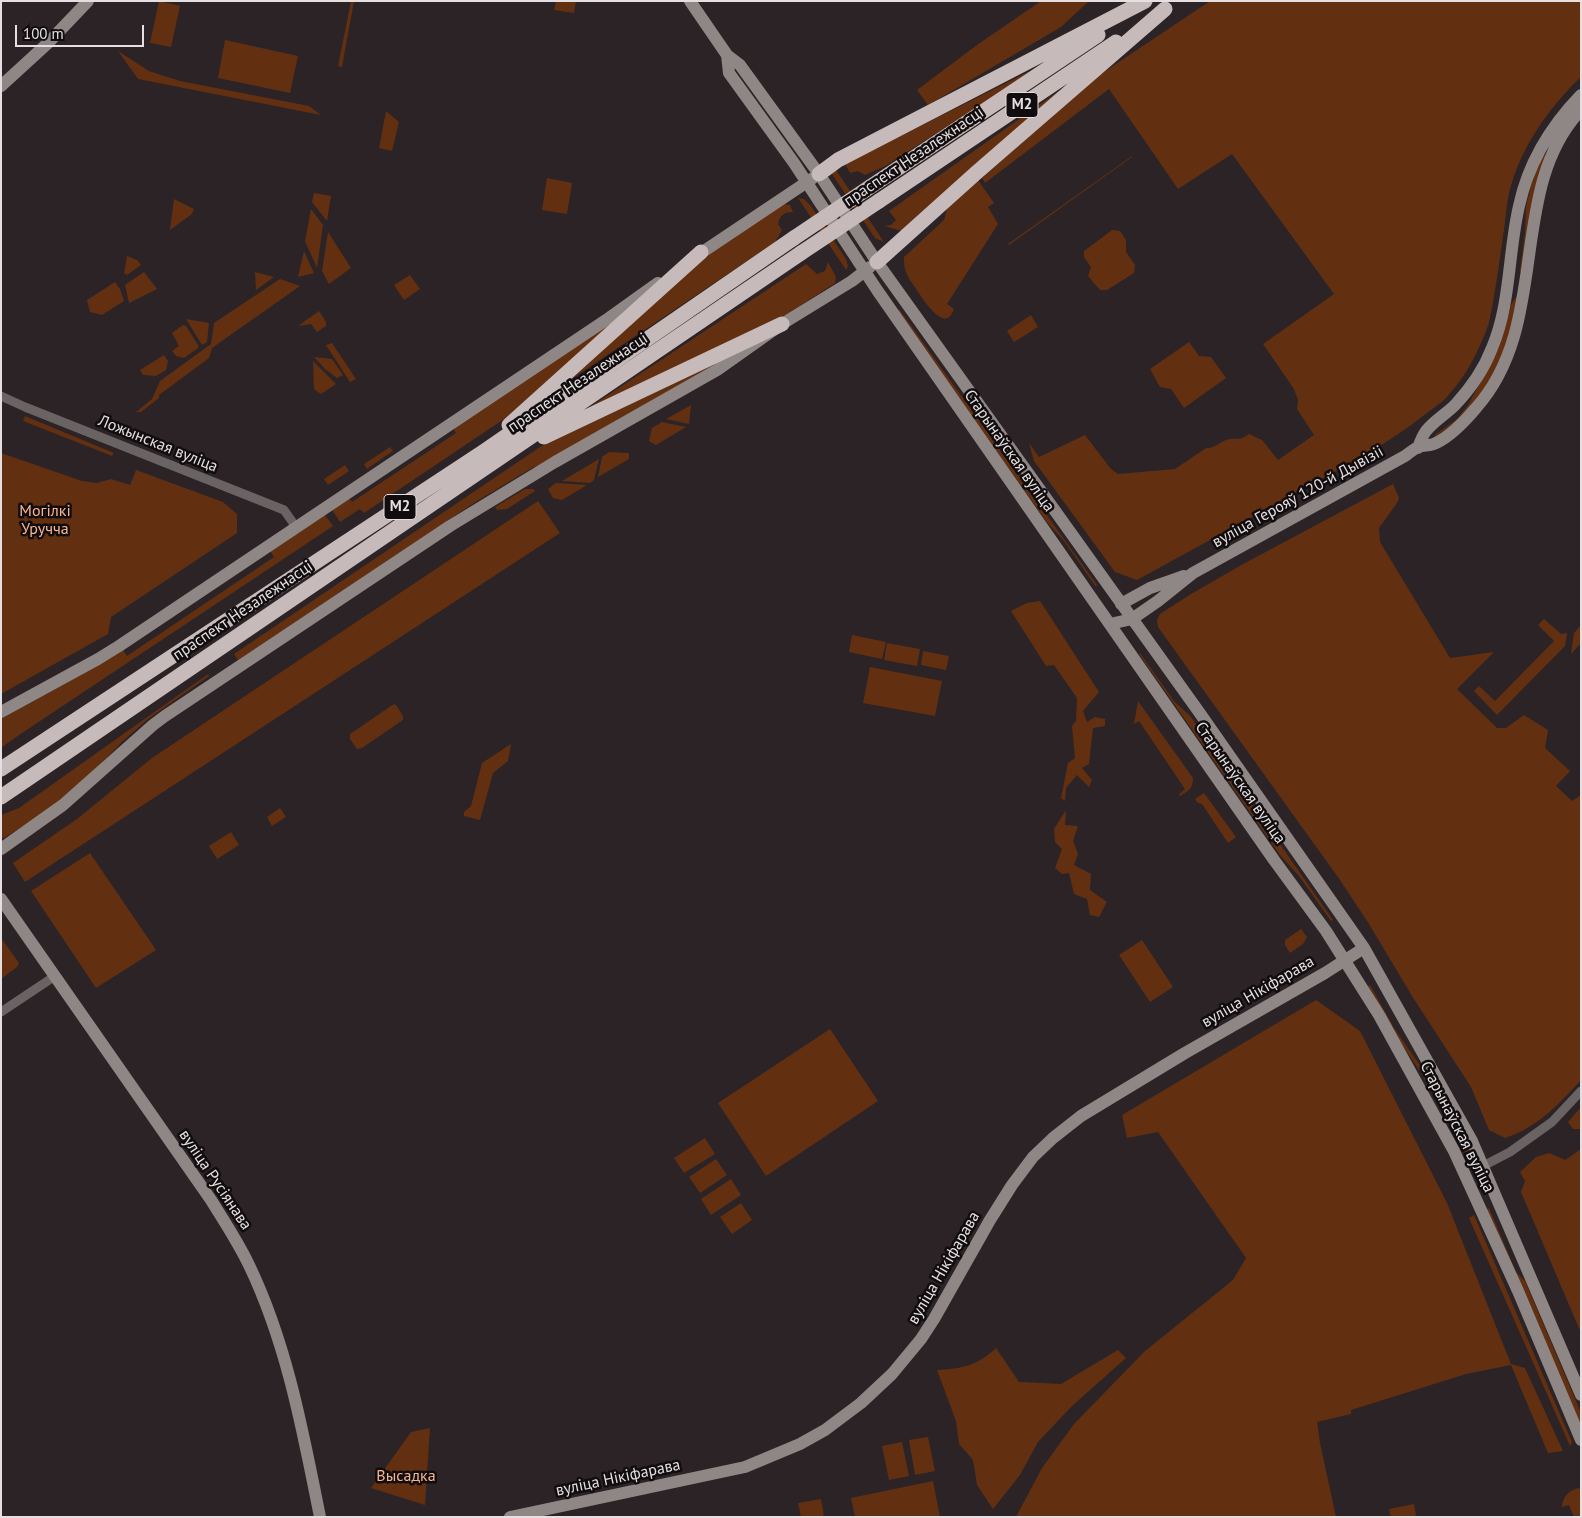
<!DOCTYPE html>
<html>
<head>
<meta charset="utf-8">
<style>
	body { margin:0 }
	#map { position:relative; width:1582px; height:1518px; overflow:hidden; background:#2b2326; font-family:"PT Sans",sans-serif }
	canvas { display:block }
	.frame { position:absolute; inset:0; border:2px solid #e5dfe1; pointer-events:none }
	.scale { position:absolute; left:15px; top:25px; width:129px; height:22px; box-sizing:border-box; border:2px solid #e5dfe1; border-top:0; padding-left:6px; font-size:15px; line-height:18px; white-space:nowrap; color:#e5dfe1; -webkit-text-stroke:4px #110d0f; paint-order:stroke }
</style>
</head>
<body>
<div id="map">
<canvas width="1582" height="1518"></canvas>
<div class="frame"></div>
<div class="scale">100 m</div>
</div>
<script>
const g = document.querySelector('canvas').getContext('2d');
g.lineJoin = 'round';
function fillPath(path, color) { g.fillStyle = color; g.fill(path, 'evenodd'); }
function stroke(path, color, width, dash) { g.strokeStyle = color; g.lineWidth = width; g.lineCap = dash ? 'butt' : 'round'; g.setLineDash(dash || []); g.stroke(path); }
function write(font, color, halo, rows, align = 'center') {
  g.font = font + ' "PT Sans",sans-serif'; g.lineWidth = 5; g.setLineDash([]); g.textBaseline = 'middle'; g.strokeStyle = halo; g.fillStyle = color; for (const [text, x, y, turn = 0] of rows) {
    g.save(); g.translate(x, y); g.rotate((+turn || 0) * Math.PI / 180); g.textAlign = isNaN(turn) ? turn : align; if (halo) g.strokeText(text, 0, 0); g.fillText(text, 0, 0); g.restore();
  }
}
fillPath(new Path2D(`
	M 159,1 L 180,6 L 171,47 L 150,43 Z
	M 351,1 L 354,1 L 342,67 L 338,66 Z
	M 556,1 L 576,1 L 574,13 L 554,10 Z
	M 1041,1 L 1089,1 L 1061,27 L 928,105 L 917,90 L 977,45 Z
	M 1210,1 L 1581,1 L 1581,77 C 1550,106 1522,146 1511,186 C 1506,202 1506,219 1503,236 C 1499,265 1495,294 1489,323 C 1479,351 1466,377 1445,399 C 1440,404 1433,408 1427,413 C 1408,428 1388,441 1367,454 L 1137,580 L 1115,572 L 1034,461 L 1029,443 L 1039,457 L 1085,435 L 1111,469 L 1118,474 L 1175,469 L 1206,448 C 1215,449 1221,440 1230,439 C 1241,438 1238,441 1249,434 L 1262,440 L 1278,460 L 1314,435 L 1297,409 L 1298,400 L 1294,389 L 1263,344 L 1334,294 L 1232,154 L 1178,189 L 1109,89 L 985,183 L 982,178 L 1098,76 Z
	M 225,40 L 298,56 L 290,93 L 218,78 Z
	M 118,51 L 149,71 L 180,81 L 309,106 L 321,115 L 138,79 Z
	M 1048,62 L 885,166 L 865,175 L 858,171 L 850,173 L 845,164 Z
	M 1080,76 L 902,231 L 884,226 L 891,225 L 896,220 L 889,211 Z
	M 386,111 L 399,122 L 392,151 L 379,148 Z
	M 1546,155 L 1522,273 L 1520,271 L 1525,232 L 1526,206 L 1535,172 L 1542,157 Z
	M 1132,156 L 1132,157 L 1009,245 L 1008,244 Z
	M 834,167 L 884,242 L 875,238 L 832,174 Z
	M 547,178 L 572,183 L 567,214 L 542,210 Z
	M 978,180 L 994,203 L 988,207 L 998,224 L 947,304 L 954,309 C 945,336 922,297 916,289 C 913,284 908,278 906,272 C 904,268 904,262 904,257 L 944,220 L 948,205 Z
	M 314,193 L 331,196 L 327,221 L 312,202 Z
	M 798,198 L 804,199 L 811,206 L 846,259 L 848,266 L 846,270 Z
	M 174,199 L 194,209 L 192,214 L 170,230 Z
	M 784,204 L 790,205 L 793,212 C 784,212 780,215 778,224 L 782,230 L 775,242 L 542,399 L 697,261 Z
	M 311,209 L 323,225 L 317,268 L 305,241 Z
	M 1112,230 L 1120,231 L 1126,240 L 1126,252 L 1135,265 L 1134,273 L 1107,290 L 1100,290 L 1088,276 L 1091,267 L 1084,257 L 1084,251 Z
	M 328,232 L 351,268 L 329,284 L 322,271 Z
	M 304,251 L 314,273 L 298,277 Z
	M 127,256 L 137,260 L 141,265 L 127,275 L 124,273 Z
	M 828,262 L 836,277 L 835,283 L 789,313 L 581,413 L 806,264 L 817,274 L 825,271 Z
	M 144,272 L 157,289 L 129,303 L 125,285 Z
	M 255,272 L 274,277 L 256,290 Z
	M 410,275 L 420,289 L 404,300 L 394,285 Z
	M 280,279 L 300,286 L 212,348 L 209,358 L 159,395 L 159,398 L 141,412 L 136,412 L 152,399 L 160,381 L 211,344 L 214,323 Z
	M 115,282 L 120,289 L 124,301 L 102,315 L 90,312 L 87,300 Z
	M 1516,297 L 1519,298 C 1511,341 1491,390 1458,420 C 1451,426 1443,431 1436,436 L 1435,435 L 1457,419 L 1468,405 L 1496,354 L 1502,338 L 1511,305 Z
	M 637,300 L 507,417 L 364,513 L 360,509 L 340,522 L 332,510 L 349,498 L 352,502 L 456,433 L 453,428 Z
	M 899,309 L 1097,585 L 1096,587 L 1064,541 L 1046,521 L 897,311 Z
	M 319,311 L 326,322 L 326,326 L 317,332 L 311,324 L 298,326 Z
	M 1031,315 L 1038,327 L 1014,342 L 1007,331 Z
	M 186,319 L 209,323 L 207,342 L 202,345 Z
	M 183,325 L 186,326 L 198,345 L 198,348 L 184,358 L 176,356 L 172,351 L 179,346 L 172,333 Z
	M 1189,342 L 1199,356 L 1211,357 L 1226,378 L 1184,408 L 1171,389 L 1160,387 L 1150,369 Z
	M 332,343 L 356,379 L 350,382 L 326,345 Z
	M 164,355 L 168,361 L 166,370 L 156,376 L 143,375 L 140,370 Z
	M 314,357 L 332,359 L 343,375 L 337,378 L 325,369 Z
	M 726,358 L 554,460 L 532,468 L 477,501 L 238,660 L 234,654 L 540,447 Z
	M 313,361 L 336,384 L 321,394 L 314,389 Z
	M 691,405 L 689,424 L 666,419 Z
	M 25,416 L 114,453 L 112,456 L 23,421 Z
	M 662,422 L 686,427 L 656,445 L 649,441 L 652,428 Z
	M 390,447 L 393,451 L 367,469 L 364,464 Z
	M 609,452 L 629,453 L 629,459 L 598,477 L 602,457 Z
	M 1,453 L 82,481 L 97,483 L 111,479 L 130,485 L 136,470 L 223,502 L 237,514 L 237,533 L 111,617 L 108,634 L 1,694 Z
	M 599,459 L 594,480 L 590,483 L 562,481 Z
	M 345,465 L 349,471 L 328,485 L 324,479 Z
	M 556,483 L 587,485 L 562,500 L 553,498 L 548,489 Z
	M 1393,484 L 1399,498 L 1397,503 L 1379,528 L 1380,542 L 1450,658 L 1494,652 L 1457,689 L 1497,728 L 1506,728 L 1524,715 L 1548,730 L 1545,748 L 1570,771 L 1556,786 L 1572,801 L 1581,795 L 1581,1080 C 1558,1105 1538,1127 1505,1138 L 1489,1130 L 1471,1087 L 1412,996 L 1369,924 L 1340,880 L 1158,627 L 1157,620 L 1160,614 L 1191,594 L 1245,563 Z
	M 525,489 L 533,489 L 535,491 L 507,509 L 497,510 L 495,507 Z
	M 538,501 L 560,533 L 25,882 L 13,863 L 77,819 L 152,758 Z
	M 325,515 L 333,526 L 19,735 L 1,748 L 1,719 L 79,676 L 123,650 L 127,656 L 274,557 L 270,551 Z
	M 1040,601 L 1099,692 L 1083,711 L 1087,722 L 1095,717 L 1105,719 L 1105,726 L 1093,728 L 1089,764 L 1082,768 L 1092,780 L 1089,787 L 1077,775 L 1066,788 L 1065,801 L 1061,798 L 1068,763 L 1075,758 L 1072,726 L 1076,721 L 1077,698 L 1054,665 L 1046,666 L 1011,611 L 1027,603 Z
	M 1544,619 L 1561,634 L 1567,633 L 1565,646 L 1497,715 L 1474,691 L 1479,686 L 1495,701 L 1554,641 L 1538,625 Z
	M 1581,625 L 1581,643 L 1571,654 L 1574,633 Z
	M 852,635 L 886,642 L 882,659 L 849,652 Z
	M 887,643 L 920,649 L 917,666 L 884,660 Z
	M 923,651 L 949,656 L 946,670 L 921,665 Z
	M 1140,653 L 1174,701 L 1191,717 L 1333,920 L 1331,921 L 1299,876 L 1280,855 L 1139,654 Z
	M 870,667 L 942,681 L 935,716 L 863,703 Z
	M 208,674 L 209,676 L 148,719 L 124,740 L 65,800 L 4,838 L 1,837 L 1,815 L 19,808 Z
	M 1138,701 L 1193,778 C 1193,788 1189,791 1180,796 L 1179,794 L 1185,789 L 1139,721 L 1134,724 Z
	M 394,704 L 396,705 L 403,716 L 403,720 L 362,748 L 357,749 L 350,739 L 350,734 Z
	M 511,744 L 508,761 L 493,773 L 480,820 L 464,816 L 464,812 L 471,806 L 482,763 Z
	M 1204,793 L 1236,837 L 1228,843 L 1202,804 L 1198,803 L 1195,799 Z
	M 280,808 L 286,817 L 272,826 L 267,817 Z
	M 1066,810 L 1065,825 L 1078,826 L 1073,841 L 1078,854 L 1074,865 L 1091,874 L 1090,890 L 1107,902 L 1099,917 L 1090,915 L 1087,899 L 1074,894 L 1069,873 L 1062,874 L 1055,868 L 1062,849 L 1055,842 L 1054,829 Z
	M 231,832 L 239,845 L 217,859 L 209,846 Z
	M 90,853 L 156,950 L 96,988 L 31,891 Z
	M 1301,929 L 1307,937 L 1303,944 L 1290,953 L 1285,945 L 1285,940 Z
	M 1,938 L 19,963 L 17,967 L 1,979 Z
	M 1142,940 L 1173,987 L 1150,1002 L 1119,955 Z
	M 1370,985 L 1394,1028 L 1428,1077 L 1473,1154 L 1467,1156 L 1421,1073 L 1392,1029 L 1368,986 Z
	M 1316,1000 L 1360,1031 L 1447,1203 L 1511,1364 L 1525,1368 L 1563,1451 L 1548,1453 L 1511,1365 L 1466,1374 L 1351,1410 L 1351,1414 L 1317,1422 L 1320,1443 L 1336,1517 L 1016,1517 L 1042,1468 L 1074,1424 L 1145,1351 L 1233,1280 L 1246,1258 L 1158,1132 L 1127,1138 L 1122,1115 Z
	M 830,1029 L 878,1101 L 766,1176 L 718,1103 Z
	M 1581,1107 L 1581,1129 L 1573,1129 L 1568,1122 Z
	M 705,1138 L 715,1154 L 684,1173 L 674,1158 Z
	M 1581,1149 L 1581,1333 L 1521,1192 L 1525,1181 L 1520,1172 L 1536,1157 L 1549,1153 L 1565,1160 Z
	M 716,1159 L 727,1175 L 700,1193 L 689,1177 Z
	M 731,1179 L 741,1195 L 711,1215 L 701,1199 Z
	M 741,1203 L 752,1220 L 732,1234 L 720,1217 Z
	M 1489,1208 L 1516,1272 L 1525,1281 L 1581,1413 L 1581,1425 L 1486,1210 Z
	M 1474,1215 L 1572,1442 L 1570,1446 L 1469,1218 Z
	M 996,1348 L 1019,1382 L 1061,1384 L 1118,1350 L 1126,1358 L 1072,1406 L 1038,1442 L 1020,1475 L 993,1509 L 977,1485 L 973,1460 L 959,1444 L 956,1421 L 937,1370 C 962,1369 978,1365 996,1348 Z
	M 430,1428 L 425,1505 L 371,1488 L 411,1432 Z
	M 928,1437 L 935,1471 L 915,1475 L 909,1440 Z
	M 902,1442 L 909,1476 L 889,1480 L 882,1446 Z
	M 933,1481 L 940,1517 L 855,1517 L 851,1498 Z
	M 1579,1488 L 1581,1490 L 1581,1517 L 1574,1517 L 1569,1505 L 1562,1507 C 1563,1497 1568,1490 1579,1488 Z
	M 821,1499 L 824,1517 L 801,1517 L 798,1503 Z
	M 1414,1504 L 1416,1516 L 1391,1517 L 1389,1509 Z`), '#623011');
stroke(new Path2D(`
	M 1,396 L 25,407 L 284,510 L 296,527
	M 1,1012 L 55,976
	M 1483,1166 L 1510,1152 L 1552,1122 L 1581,1091`), '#696463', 9);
stroke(new Path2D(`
	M 690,1 L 727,55 L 740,65 L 819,174 L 877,262 L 1199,712 L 1364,948 L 1472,1141 L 1581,1395
	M 727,55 L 729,73 L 794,163 L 877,290 L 1274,860 L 1326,931 L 1379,1015 L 1454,1151 L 1518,1291 L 1581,1440
	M 1,86 L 48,43 L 88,1
	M 695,257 L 813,178
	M 1418,448 C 1420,442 1423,435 1426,431 C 1434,421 1446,414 1455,405 C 1470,389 1484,369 1492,348 C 1511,303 1508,253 1519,206 C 1528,164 1551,126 1581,95
	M 1121,604 L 1150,588 L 1184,576
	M 1110,624 L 1132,619 L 1158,601 L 1193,573 L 1405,456 C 1409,453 1414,449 1418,447 C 1424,445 1431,446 1436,443 C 1451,436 1465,421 1476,408 C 1552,323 1506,189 1581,110
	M 1,712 L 98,659 L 119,646 L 609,318 L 658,283
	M 1,849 L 63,805 L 153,725 L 165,716 L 450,526 L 555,462 L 717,370 L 782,324 L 852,281 L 870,267
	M 1,899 L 211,1200 C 224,1221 238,1242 249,1265 C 287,1344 303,1432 320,1517
	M 510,1517 L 745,1467 L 800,1444 L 825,1430 L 861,1403 L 892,1374 L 921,1339 L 934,1319 L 990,1220 L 1012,1185 L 1033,1157 L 1053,1138 L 1081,1116 L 1185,1053 L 1325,973 L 1364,948`), '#8f8786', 12);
stroke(new Path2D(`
	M 819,174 L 838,160 L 1145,1
	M 870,187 L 1098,35
	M 879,201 L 1116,42
	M 877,262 L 976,173 L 1165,9
	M 509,425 L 701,252
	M 544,437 L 782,324
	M 1,769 L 483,452 L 794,238
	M 1,797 L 801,253`), '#c7baba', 15);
stroke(new Path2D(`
	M 794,238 L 870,187
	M 801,253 L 879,201`), '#c7baba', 15);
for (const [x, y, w] of [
	[1022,105,32],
	[400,507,32]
]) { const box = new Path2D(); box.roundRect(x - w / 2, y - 12.5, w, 25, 4); g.fillStyle = '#110d0f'; g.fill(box); stroke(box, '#e5dfe1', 1); }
write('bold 15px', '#e5dfe1', null, [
	["М2",1022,105],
	["М2",400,507]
]);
write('16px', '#e5dfe1', '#110d0f', [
	["праспект Незалежнасці",914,157,-34],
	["праспект Незалежнасці",578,383,-34],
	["Ложынская вуліца",158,444,22],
	["Старынаўская вуліца",1009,451,55],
	["вуліца Герояў 120-й Дывізіі",1298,497,-29],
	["праспект Незалежнасці",243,611,-34],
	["Старынаўская вуліца",1240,783,55],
	["вуліца Нікіфарава",1258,992,-30],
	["Старынаўская вуліца",1457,1127,63],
	["вуліца Русіянава",215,1180,56],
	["вуліца Нікіфарава",944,1268,-60],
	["вуліца Нікіфарава",618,1478,-12]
]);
write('16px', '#f8b592', '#110d0f', [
	["Могілкі",45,511],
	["Уручча",45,529],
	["Высадка",406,1476]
]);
</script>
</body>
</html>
